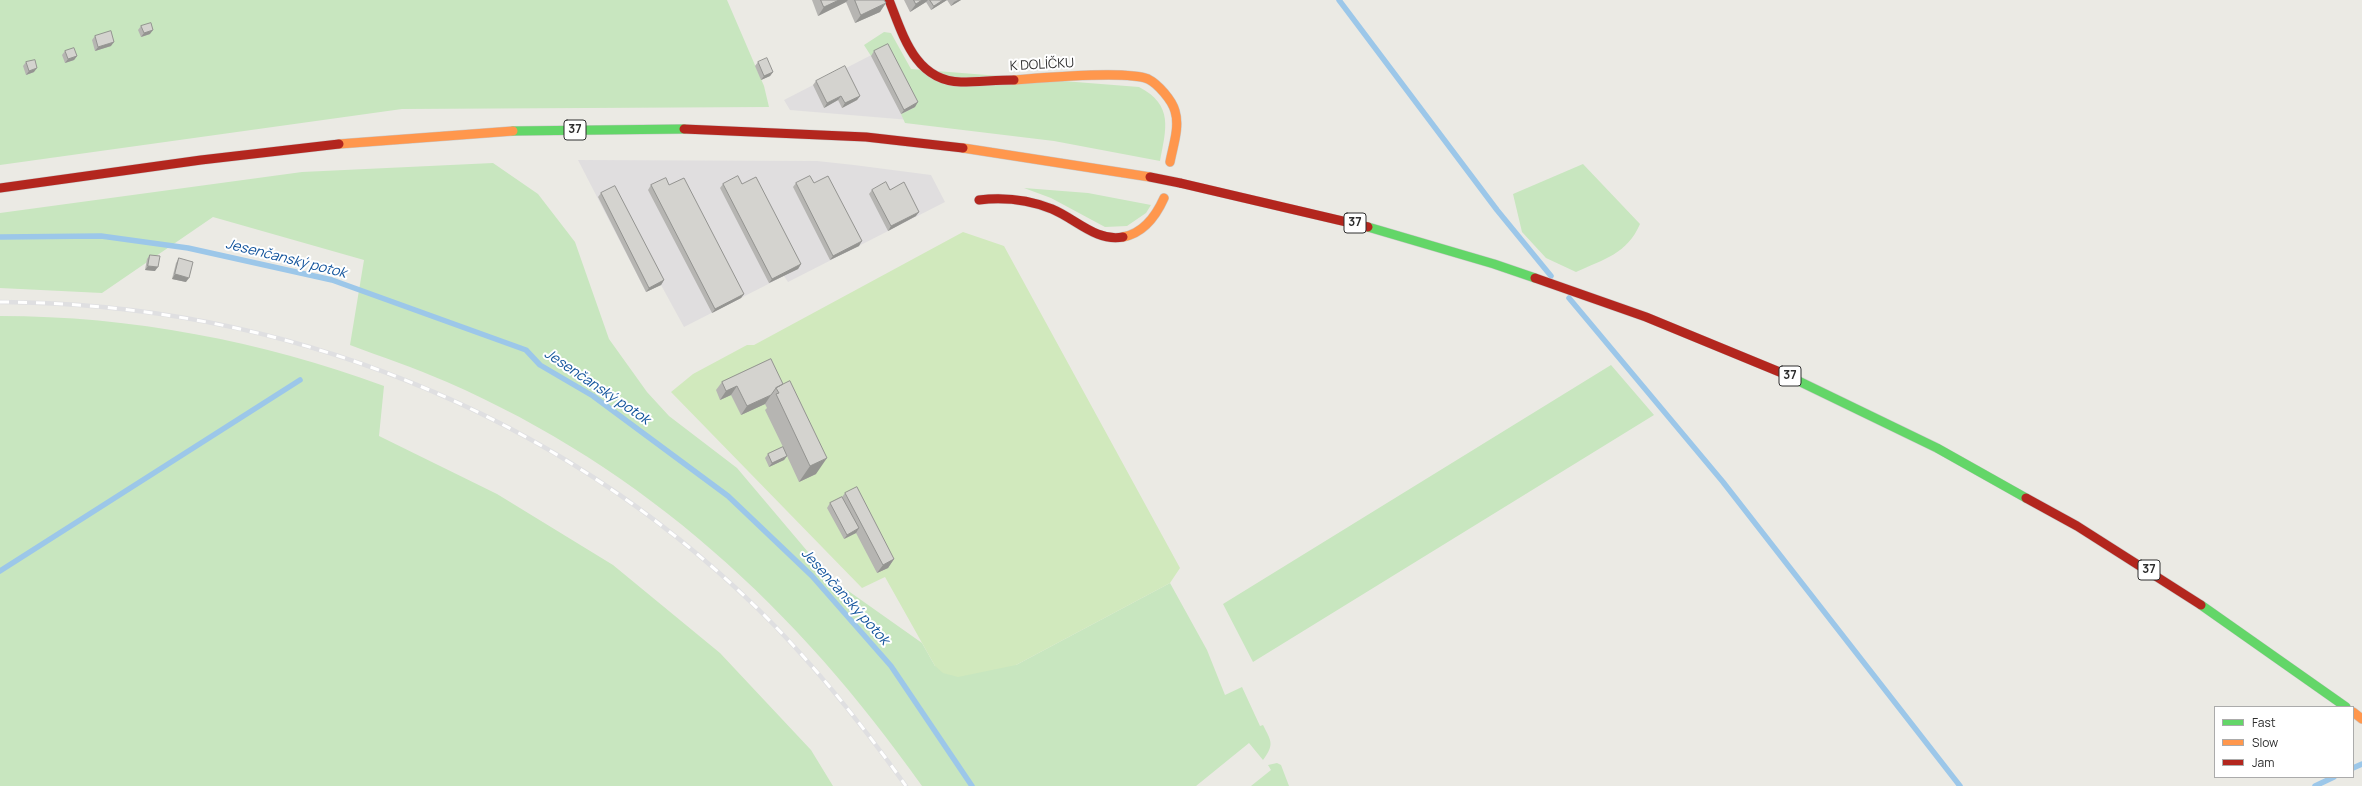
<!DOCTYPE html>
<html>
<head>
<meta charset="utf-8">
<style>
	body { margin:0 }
	#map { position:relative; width:2362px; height:786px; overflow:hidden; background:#ebeae4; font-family:Manrope,sans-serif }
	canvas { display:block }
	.legend { position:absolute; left:2214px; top:706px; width:140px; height:72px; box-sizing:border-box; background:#fff; border:1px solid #ababab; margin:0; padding:5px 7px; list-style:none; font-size:12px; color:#2e2e2e }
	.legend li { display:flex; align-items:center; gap:8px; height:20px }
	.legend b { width:20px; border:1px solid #ababab }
</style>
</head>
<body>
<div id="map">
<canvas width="2362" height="786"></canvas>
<ul class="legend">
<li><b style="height:5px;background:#63d668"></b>Fast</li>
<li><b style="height:5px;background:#ff974d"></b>Slow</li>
<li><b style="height:5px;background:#b3261e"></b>Jam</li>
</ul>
</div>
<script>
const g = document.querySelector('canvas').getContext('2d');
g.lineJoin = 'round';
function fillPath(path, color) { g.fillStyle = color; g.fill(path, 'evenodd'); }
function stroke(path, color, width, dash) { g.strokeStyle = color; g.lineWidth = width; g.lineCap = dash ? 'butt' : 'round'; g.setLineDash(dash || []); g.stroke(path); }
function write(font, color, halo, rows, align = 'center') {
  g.font = font + ' Manrope,sans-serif'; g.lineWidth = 4; g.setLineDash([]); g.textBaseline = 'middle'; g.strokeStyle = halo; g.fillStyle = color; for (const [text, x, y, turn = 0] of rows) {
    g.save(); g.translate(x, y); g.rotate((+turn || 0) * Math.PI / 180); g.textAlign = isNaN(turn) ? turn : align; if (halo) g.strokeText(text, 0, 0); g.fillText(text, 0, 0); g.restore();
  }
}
fillPath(new Path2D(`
	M 885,48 L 922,121 L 790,110 L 784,100 Z
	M 578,160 L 817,161 L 854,165 L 931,175 L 945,202 L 788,282 L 784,276 L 684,327 L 661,285 L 646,292 Z`), '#e0dedf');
fillPath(new Path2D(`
	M 0,0 L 727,0 L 764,86 L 769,107 L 402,109 L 0,165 Z
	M 884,32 L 891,33 L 911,69 L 1139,87 C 1174,105 1166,129 1160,161 L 1054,141 L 905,123 L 901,114 L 915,107 L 884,48 L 871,56 L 864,45 Z
	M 493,163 L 538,194 L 575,242 L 609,339 L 647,392 L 669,416 L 737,468 L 830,578 L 922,643 L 935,666 L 1016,665 L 1170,583 L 1207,650 L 1225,695 L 1242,687 L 1260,726 L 1263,725 C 1271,741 1275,744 1263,760 L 1249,743 L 1196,786 L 922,786 C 798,610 646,469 447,382 C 415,368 382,357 350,345 L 364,260 L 213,217 L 102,293 L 0,288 L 0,213 L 302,172 Z
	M 1583,164 L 1640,224 C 1627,254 1604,259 1576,272 L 1546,258 L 1522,232 L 1513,194 Z
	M 1024,188 L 1088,193 L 1151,205 L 1146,213 L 1127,226 L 1105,227 L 1051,198 Z
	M 0,316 C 132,316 261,341 384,386 L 379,436 L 497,494 L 613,565 L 720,653 L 811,750 L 833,786 L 0,786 Z
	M 1611,365 L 1654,415 L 1253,662 L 1223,604 Z
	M 1277,763 L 1281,765 L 1289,786 L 1251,786 L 1271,770 L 1268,765 Z`), '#c8e6bf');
fillPath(new Path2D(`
	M 963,232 L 1004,246 L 1180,568 L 1170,583 L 1016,665 L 958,677 L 943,673 L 935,666 L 885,577 L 862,588 L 671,392 L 693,374 L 747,345 L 754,345 Z`), '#d1e9bd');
stroke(new Path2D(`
	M 1339,0 L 1497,210 L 1551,276
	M 0,237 L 101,236 L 188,248 L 332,280 L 526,350 L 540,365 L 593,396 L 728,496 L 812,576 L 891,666 L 972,786
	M 1569,298 L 1723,482 L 1960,786
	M 0,571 L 300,380
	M 2353,768 L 2362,764
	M 2315,786 L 2334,777`), '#9cc7e9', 5.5);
const fast = new Path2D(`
	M 513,131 L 684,129
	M 1368,227 L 1494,264 L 1535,278
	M 1782,373 L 1937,448 L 2026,498
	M 2201,605 L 2346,707`);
const slow = new Path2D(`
	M 1014,80 C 1041,78 1126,70 1148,79 C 1158,84 1172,100 1175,111 C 1180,127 1173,146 1170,162
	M 339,144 L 513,131
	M 963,148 L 1150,177
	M 1123,237 C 1144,233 1156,216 1164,198
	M 2353,712 L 2362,719`);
const jam = new Path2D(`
	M 889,0 C 903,35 915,81 961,82 C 979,82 996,80 1014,80
	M 684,129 L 866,137 L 963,148
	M 1180,183 L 1368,227
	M 0,188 L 201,160 L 339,144
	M 979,200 C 1004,197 1029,200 1052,209 C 1076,219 1096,242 1123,237
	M 1535,278 L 1646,317 L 1782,373
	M 2026,498 L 2077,526 L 2201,605`);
stroke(fast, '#c9c8c8', 10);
stroke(slow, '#c9c8c8', 10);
stroke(jam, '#c9c8c8', 10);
stroke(fast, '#63d668', 9);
stroke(slow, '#ff974d', 9);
stroke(jam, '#b3261e', 9);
const rail = new Path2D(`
	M 0,302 C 283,303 555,411 758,609 C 813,663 861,723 906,786`);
stroke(rail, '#dfdfe1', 4.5);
stroke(rail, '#fff', 3, [9]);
const jamBridge = new Path2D(`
	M 1150,177 L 1180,183`);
stroke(jamBridge, '#c6c6c4', 10, []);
stroke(jamBridge, '#b3261e', 9);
fillPath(new Path2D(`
	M 812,0 L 884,0 L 880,12 L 855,23 L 846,2 L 818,16 Z
	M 904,0 L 947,0 L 931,10 L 926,2 L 910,12 Z
	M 947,0 L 961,0 L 951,6 Z
	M 141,26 L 150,34 L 141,37 L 138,30 Z
	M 95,36 L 111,46 L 95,51 L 92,40 Z
	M 65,51 L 77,56 L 74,60 L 65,63 L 62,55 Z
	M 874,51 L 915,107 L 901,114 L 871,56 Z
	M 26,62 L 34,72 L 26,75 L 23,66 Z
	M 758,62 L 773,72 L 770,76 L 761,80 L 755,66 Z
	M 816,81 L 860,96 L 857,100 L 842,108 L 838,100 L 824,108 L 813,85 Z
	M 796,183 L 814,183 L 859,246 L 830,260 L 793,187 Z
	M 723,184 L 742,184 L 801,264 L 798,269 L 769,283 L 720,188 Z
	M 651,185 L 669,185 L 744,294 L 741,298 L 712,313 L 648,190 Z
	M 872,190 L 890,190 L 916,216 L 888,231 L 869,194 Z
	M 601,193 L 664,280 L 661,285 L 646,292 L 598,197 Z
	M 150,255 L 155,271 L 145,270 L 147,259 Z
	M 179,258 L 186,282 L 172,279 L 176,263 Z
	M 771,359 L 816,474 L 799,482 L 787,456 L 784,460 L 769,467 L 765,458 L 768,454 L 783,447 L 765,410 L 767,408 L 765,404 L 741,415 L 731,395 L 720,400 L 716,390 L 722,382 Z
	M 845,493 L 894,559 L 888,568 L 877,573 L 856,533 L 844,539 L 827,508 L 830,503 L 842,497 Z`), '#b6b5b2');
fillPath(new Path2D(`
	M 839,0 L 848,0 L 846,2 L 818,16 L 824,7 Z
	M 922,0 L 928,0 L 926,2 L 910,12 L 916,4 Z
	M 943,0 L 947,0 L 931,10 L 934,6 Z
	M 958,0 L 961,0 L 951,6 L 954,2 Z
	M 886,3 L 880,12 L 855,23 L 861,15 Z
	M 153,30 L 150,34 L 141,37 L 144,33 Z
	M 114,42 L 111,46 L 95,51 L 98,47 Z
	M 77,56 L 74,60 L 65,63 L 68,59 Z
	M 37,68 L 34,72 L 26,75 L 29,71 Z
	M 773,72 L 770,76 L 761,80 L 764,76 Z
	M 841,96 L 838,100 L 824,108 L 827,103 Z
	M 860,96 L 857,100 L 842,108 L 845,103 Z
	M 918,102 L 915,107 L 901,114 L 904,110 Z
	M 919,212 L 916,216 L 888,231 L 891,226 Z
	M 862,241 L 859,246 L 830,260 L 833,256 Z
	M 801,264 L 798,269 L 769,283 L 772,279 Z
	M 148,266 L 158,267 L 155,271 L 145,270 Z
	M 175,274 L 189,278 L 186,282 L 172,279 Z
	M 664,280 L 661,285 L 646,292 L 649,288 Z
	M 744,294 L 741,298 L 712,313 L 715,309 Z
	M 737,386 L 731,395 L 720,400 L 726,391 Z
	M 771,395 L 765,404 L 741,415 L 747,406 Z
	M 787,456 L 784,460 L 769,467 L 772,463 Z
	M 827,458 L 816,474 L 799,482 L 810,466 Z
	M 859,528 L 856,533 L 844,539 L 847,535 Z
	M 894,559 L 888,568 L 877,573 L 883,565 Z`), '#949491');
const building = new Path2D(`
	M 821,0 L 839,0 L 824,7 Z
	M 855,0 L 884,0 L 886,3 L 861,15 Z
	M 914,0 L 922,0 L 916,4 Z
	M 930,0 L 943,0 L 934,6 Z
	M 151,23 L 153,30 L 144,33 L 141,26 Z
	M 111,31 L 114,42 L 98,47 L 95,36 Z
	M 888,44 L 918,102 L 904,110 L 874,51 Z
	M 74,48 L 77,56 L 68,59 L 65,51 Z
	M 767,58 L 773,72 L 764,76 L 758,62 Z
	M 35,60 L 37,68 L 29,71 L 26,62 Z
	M 845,66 L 860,96 L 845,103 L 841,96 L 827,103 L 816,81 Z
	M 738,176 L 742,184 L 756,177 L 801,264 L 772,279 L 723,184 Z
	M 810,176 L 814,183 L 828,176 L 862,241 L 833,256 L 796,183 Z
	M 666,178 L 669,185 L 684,178 L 744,294 L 715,309 L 651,185 Z
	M 886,182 L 890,190 L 904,182 L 919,212 L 891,226 L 872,190 Z
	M 615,186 L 664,280 L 649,288 L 601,193 Z
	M 150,255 L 160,256 L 158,267 L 148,266 Z
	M 179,258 L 193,262 L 189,278 L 175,274 Z
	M 771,359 L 783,384 L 776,388 L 771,395 L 747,406 L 737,386 L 726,391 L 722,382 Z
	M 790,381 L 827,458 L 810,466 L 776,394 L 779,393 L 776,388 Z
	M 783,447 L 787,456 L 772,463 L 768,454 Z
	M 857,487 L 894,559 L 883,565 L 845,493 Z
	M 842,497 L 859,528 L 847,535 L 830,503 Z`);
fillPath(building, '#d4d3cf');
stroke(building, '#949491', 1);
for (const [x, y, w] of [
	[575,130,22],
	[1355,223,22],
	[1790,376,22],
	[2149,570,22]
]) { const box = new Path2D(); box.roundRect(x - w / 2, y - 10, w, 20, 3); g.fillStyle = '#fff'; g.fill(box); stroke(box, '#2e2e2e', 1); }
write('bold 12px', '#2e2e2e', null, [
	["37",575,130],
	["37",1355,223],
	["37",1790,376],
	["37",2149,570]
]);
write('13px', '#2e2e2e', '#fff', [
	["K DOLÍČKU",1042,65,-3]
]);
write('italic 14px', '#13549c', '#fff', [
	["Jesenčanský potok",286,259,14],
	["Jesenčanský potok",597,387,34],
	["Jesenčanský potok",845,597,48]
]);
</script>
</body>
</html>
